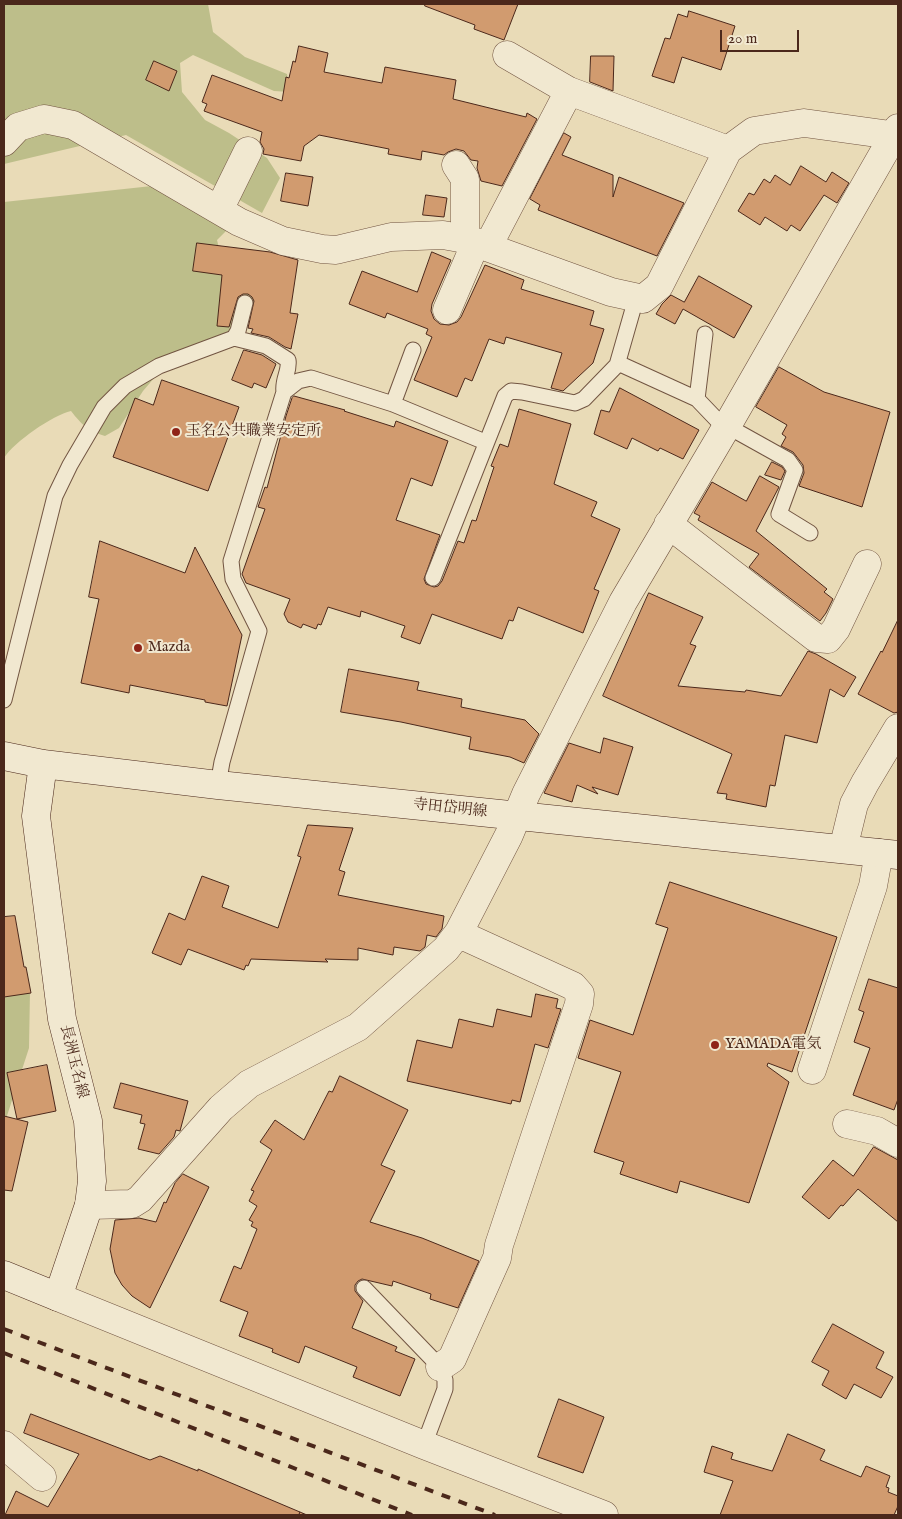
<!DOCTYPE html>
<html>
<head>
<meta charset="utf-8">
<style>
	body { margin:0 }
	#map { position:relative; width:902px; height:1519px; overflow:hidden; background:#e9dbb7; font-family:"IM FELL English",serif }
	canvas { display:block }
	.frame { position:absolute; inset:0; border:5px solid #4b281b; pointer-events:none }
	.scale { position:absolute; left:720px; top:30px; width:79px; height:22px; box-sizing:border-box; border:2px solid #4b281b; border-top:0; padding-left:6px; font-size:15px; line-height:18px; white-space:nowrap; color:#4b281b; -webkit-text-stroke:4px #f1e8d0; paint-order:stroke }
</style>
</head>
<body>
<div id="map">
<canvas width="902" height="1519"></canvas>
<div class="frame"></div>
<div class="scale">20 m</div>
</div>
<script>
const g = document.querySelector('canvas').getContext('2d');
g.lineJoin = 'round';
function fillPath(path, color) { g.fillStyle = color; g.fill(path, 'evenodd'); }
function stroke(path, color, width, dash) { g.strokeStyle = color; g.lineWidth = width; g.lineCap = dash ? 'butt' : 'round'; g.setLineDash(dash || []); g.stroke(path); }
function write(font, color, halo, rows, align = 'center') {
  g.font = font + ' "IM FELL English","Noto Serif JP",serif'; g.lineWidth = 4; g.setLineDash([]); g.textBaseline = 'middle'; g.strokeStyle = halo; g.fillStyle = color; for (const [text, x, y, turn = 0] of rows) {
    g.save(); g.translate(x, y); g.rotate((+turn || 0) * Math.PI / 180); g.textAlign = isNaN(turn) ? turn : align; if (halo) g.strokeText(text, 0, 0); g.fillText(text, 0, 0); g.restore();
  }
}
fillPath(new Path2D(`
	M 4,4 L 208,4 L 213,32 L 245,57 L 287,74 L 290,92 L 274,91 L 193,55 L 180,63 L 182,92 L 205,120 L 229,133 L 267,158 L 280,178 L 262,213 L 126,135 L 4,164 Z
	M 152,186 L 229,228 L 217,240 L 220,252 L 267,306 L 251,307 L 230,335 L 173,361 L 155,377 L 143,391 L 119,428 L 105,436 C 88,431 82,425 71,411 C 53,415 14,442 4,458 L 4,202 Z
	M 4,917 L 30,991 L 29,1048 L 4,1125 Z`), '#bdbe8a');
const building = new Path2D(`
	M 425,4 L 518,4 L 504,40 L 474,29 L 475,25 L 425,6 Z
	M 689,11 L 735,26 L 721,70 L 682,57 L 674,83 L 652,76 L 665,38 L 670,39 L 678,14 L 687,17 Z
	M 299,46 L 328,53 L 324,72 L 382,83 L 385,67 L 456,80 L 453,99 L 526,117 L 527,113 L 537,119 L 502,186 L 481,181 L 477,168 L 478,161 L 471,160 L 464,151 L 456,149 L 448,152 L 444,155 L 422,151 L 421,160 L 388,154 L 389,149 L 319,135 L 304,146 L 301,161 L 263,154 L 264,149 L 260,142 L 262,132 L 204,111 L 207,104 L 202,102 L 212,75 L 282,101 L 286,77 L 289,78 L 293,61 L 295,62 Z
	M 591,56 L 614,56 L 613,91 L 590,82 Z
	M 154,61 L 177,71 L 169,91 L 146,80 Z
	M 564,133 L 571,137 L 562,155 L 613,175 L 613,197 L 619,177 L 684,203 L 657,256 L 538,210 L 540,205 L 530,199 Z
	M 801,166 L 826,182 L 832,172 L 849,183 L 837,203 L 824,195 L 800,231 L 791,225 L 787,231 L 765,217 L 760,225 L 738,211 L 749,193 L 754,195 L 764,179 L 770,183 L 775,175 L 790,185 Z
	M 286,173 L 313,177 L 308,206 L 281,201 Z
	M 426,195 L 447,198 L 444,217 L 423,215 Z
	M 197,243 L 270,252 L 298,260 L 290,313 L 298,314 L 291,349 L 285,347 L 269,337 L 251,333 L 253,329 L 248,328 L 254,301 L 252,297 L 248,294 L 243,294 L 238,297 L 229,327 L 217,326 L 222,275 L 193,271 Z
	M 432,252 L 451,260 L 432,304 L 431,311 L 434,319 L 440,324 L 449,325 L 457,322 L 461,317 L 485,265 L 524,280 L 521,289 L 594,311 L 590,325 L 604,329 L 593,363 L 563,391 L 551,388 L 562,353 L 506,337 L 504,344 L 489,339 L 472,381 L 465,378 L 457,397 L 414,380 L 432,337 L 426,334 L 428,329 L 387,313 L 385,318 L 349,304 L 362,271 L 417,292 Z
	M 699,276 L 752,306 L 734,338 L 683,309 L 675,324 L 656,314 L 662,304 L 671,295 L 684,302 Z
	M 244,350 L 262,355 L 276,364 L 266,388 L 254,383 L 252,388 L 232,380 Z
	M 779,367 L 824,392 L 890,412 L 862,507 L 799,486 L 804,473 L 803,465 L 793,452 L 781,446 L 786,437 L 782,434 L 787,425 L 756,407 Z
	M 162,380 L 239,407 L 208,491 L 113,457 L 135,398 L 153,405 Z
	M 620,388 L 699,430 L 683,459 L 660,448 L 658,451 L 632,438 L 627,449 L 594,434 L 601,410 L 609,412 Z
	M 294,396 L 345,410 L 344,411 L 394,427 L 396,421 L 448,441 L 432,486 L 411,478 L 396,520 L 440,535 L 424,579 L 426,584 L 434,587 L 438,586 L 442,581 L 458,541 L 464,543 L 472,520 L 476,521 L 494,467 L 491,466 L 500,444 L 508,447 L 519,409 L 571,424 L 554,484 L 597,502 L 591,516 L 620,529 L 594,589 L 599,591 L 583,633 L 518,607 L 513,621 L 509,620 L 502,639 L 432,614 L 420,644 L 401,637 L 405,626 L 361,611 L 360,617 L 328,607 L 321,625 L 318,624 L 316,629 L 303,624 L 301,628 L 288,622 L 284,614 L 290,599 L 246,583 L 242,574 L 265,509 L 258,507 L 265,487 L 267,488 L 286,416 L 292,398 Z
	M 772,462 L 782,467 L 785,471 L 781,480 L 765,475 Z
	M 760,476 L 779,487 L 756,531 L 827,589 L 824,592 L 833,599 L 826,613 L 820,621 L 749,567 L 759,554 L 698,520 L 700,516 L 694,513 L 712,482 L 746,501 Z
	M 100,541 L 185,573 L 195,547 L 242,635 L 227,706 L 205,702 L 205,700 L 130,685 L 129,693 L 81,683 L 99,599 L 89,597 Z
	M 649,593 L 703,617 L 690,644 L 696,646 L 678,686 L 745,692 L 746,690 L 781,696 L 808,651 L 816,654 L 856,677 L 844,697 L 830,689 L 817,743 L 785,735 L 775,786 L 770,785 L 766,807 L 726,799 L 727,794 L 717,793 L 732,754 L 603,696 Z
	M 898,620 L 898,712 L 894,713 L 858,694 L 881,651 L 882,652 Z
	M 349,669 L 419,682 L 417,690 L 462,699 L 461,707 L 525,720 L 539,734 L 524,763 L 510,757 L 469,749 L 471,737 L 401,722 L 341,712 Z
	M 604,738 L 633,747 L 618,795 L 592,787 L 598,794 L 577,785 L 572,802 L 544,793 L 569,743 L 600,753 Z
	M 308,825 L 353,828 L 339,870 L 345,872 L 338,895 L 444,916 L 442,929 L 436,937 L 427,935 L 425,947 L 420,951 L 394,947 L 393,955 L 358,948 L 358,960 L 325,959 L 328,962 L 251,959 L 248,966 L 246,965 L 244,970 L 188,949 L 181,965 L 152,953 L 169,913 L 185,920 L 202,876 L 229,886 L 222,907 L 278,928 L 301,857 L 298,856 Z
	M 670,882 L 837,937 L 792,1072 L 768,1063 L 767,1066 L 789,1082 L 749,1203 L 680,1181 L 677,1193 L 620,1174 L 624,1162 L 594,1152 L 621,1072 L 578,1058 L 590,1020 L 633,1035 L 668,928 L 656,924 Z
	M 15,916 L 24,967 L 26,967 L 31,993 L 4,997 L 4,917 Z
	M 869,979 L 898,988 L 898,1099 L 894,1110 L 853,1095 L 870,1048 L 854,1042 L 864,1012 L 859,1010 Z
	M 536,994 L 558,999 L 556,1008 L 561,1009 L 548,1048 L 535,1044 L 520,1102 L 512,1100 L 511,1104 L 407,1081 L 417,1040 L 452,1048 L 459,1019 L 493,1027 L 497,1009 L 531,1017 Z
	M 47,1065 L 56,1111 L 17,1119 L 7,1073 Z
	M 340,1076 L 408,1110 L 381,1165 L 395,1171 L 370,1222 L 422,1238 L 479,1261 L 458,1308 L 430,1299 L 431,1294 L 393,1281 L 392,1286 L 362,1279 L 358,1281 L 355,1285 L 355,1291 L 363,1301 L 352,1328 L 397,1347 L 395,1351 L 415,1359 L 400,1396 L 353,1377 L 357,1367 L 305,1346 L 299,1363 L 272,1352 L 273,1349 L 239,1336 L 248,1312 L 220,1301 L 234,1266 L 241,1269 L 257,1229 L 251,1226 L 253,1222 L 249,1220 L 257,1206 L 249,1201 L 254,1191 L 251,1190 L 272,1150 L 260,1142 L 275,1120 L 304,1140 L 329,1091 L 332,1092 Z
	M 121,1083 L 188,1101 L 180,1131 L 176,1130 L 174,1137 L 159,1154 L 138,1149 L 145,1124 L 140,1123 L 142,1115 L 114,1108 Z
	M 4,1116 L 28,1122 L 12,1191 L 4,1190 Z
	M 874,1147 L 898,1160 L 898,1222 L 858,1189 L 843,1206 L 841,1205 L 829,1219 L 802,1197 L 833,1160 L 853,1176 Z
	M 183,1174 L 209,1187 L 150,1308 L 132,1296 L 122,1285 L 115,1273 L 110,1249 L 115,1220 L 139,1218 L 156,1222 L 164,1202 L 166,1203 L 175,1183 Z
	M 833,1324 L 884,1352 L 876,1368 L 893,1377 L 881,1398 L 854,1384 L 846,1399 L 822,1385 L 829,1371 L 812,1362 Z
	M 559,1399 L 604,1417 L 583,1473 L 538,1457 Z
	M 31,1414 L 150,1460 L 160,1456 L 198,1471 L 198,1469 L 307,1515 L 5,1515 L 16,1491 L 48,1507 L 79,1454 L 24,1433 Z
	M 788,1434 L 825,1450 L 820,1460 L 861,1477 L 866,1466 L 890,1476 L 886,1487 L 889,1488 L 888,1492 L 898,1496 L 898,1506 L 894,1515 L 720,1515 L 733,1481 L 704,1472 L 712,1446 L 733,1453 L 731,1459 L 772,1471 Z`);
fillPath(building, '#d19b6f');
stroke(building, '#4b281b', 1);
const service = new Path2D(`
	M 705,334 L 697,399 L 718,421 L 788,460 L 795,470 L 779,514 L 810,533
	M 234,338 L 238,331 L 245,303
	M 618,363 L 697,399
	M 393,404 L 413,350
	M 433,578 L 505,396 L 511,391 L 522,392 L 575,403 L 584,399 L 617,365 L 633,309 L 633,296
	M 4,700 L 55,496 L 70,465 L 104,407 L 125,386 L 159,366 L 234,338 L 266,346 L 288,360 C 290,371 282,380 284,392
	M 218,785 L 222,762 L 259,631 L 233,579 L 231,561 L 284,392 L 298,381 L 311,378 L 393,404 L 485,442
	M 364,1288 L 440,1367 L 445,1380 L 445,1389 L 424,1445`);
const minor = new Path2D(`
	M 507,55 L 569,91 L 728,150
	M 4,142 L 18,127 L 44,119 L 73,125 L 239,222 L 283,241 L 322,249 L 336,250 L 391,237 L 443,235 L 465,239 L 611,292 L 643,299 L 659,286 L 728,150 L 754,131 L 804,123 L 898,136
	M 456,165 L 465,179 L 465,239
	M 219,210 L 248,151
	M 488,246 L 569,91
	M 447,310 L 476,242
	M 668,524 L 816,638 L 828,639 L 836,629 L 867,564
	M 843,849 L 854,804 L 865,783 L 898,728
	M 812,1070 L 873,886 L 879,853
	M 847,1124 L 877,1131 L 898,1143
	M 89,1205 L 132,1204 L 140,1199 L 221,1108 L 249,1084 L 358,1027 L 446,949 L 459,932 L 509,835 L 526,794 L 623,602 L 727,426 L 898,128
	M 440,1367 L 452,1359 L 497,1258 L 499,1245 L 579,1004 L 580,994 L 573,986 L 468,938 L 459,932
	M 4,1445 L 42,1477`);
const tertiary = new Path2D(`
	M 58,1297 L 424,1445 L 604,1515`);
const secondary = new Path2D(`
	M 4,756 L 43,764 L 218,785 L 898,855
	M 4,1275 L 58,1297 L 89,1205 L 92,1181 L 88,1121 L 62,1019 L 36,816 L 43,764`);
stroke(service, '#725542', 17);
stroke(minor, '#725542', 29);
stroke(tertiary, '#725542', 29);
stroke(secondary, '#4b281b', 29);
stroke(new Path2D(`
	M 299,1513 L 304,1515`), '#4b281b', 3, [1, 2.5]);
stroke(service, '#f1e8d0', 15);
stroke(minor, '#f1e8d0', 28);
stroke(tertiary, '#f1e8d0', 28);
stroke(secondary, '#f1e8d0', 28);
stroke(new Path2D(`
	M 4,1329 L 495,1515
	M 4,1353 L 412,1515`), '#4b281b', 4, [9, 9]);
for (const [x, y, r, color] of [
	[176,432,5,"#8f2418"],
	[138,648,5,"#8f2418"],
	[715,1045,5,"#8f2418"]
]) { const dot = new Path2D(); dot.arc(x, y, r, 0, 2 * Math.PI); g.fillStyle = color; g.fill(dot); stroke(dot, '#f1e8d0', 2); }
write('15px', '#4b281b', '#f1e8d0', [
	["玉名公共職業安定所",186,432],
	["Mazda",148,648],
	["YAMADA電気",725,1045]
], 'left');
write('15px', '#4b281b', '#f1e8d0', [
	["寺田岱明線",450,809,6],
	["長洲玉名線",73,1062,76]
]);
</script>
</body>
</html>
